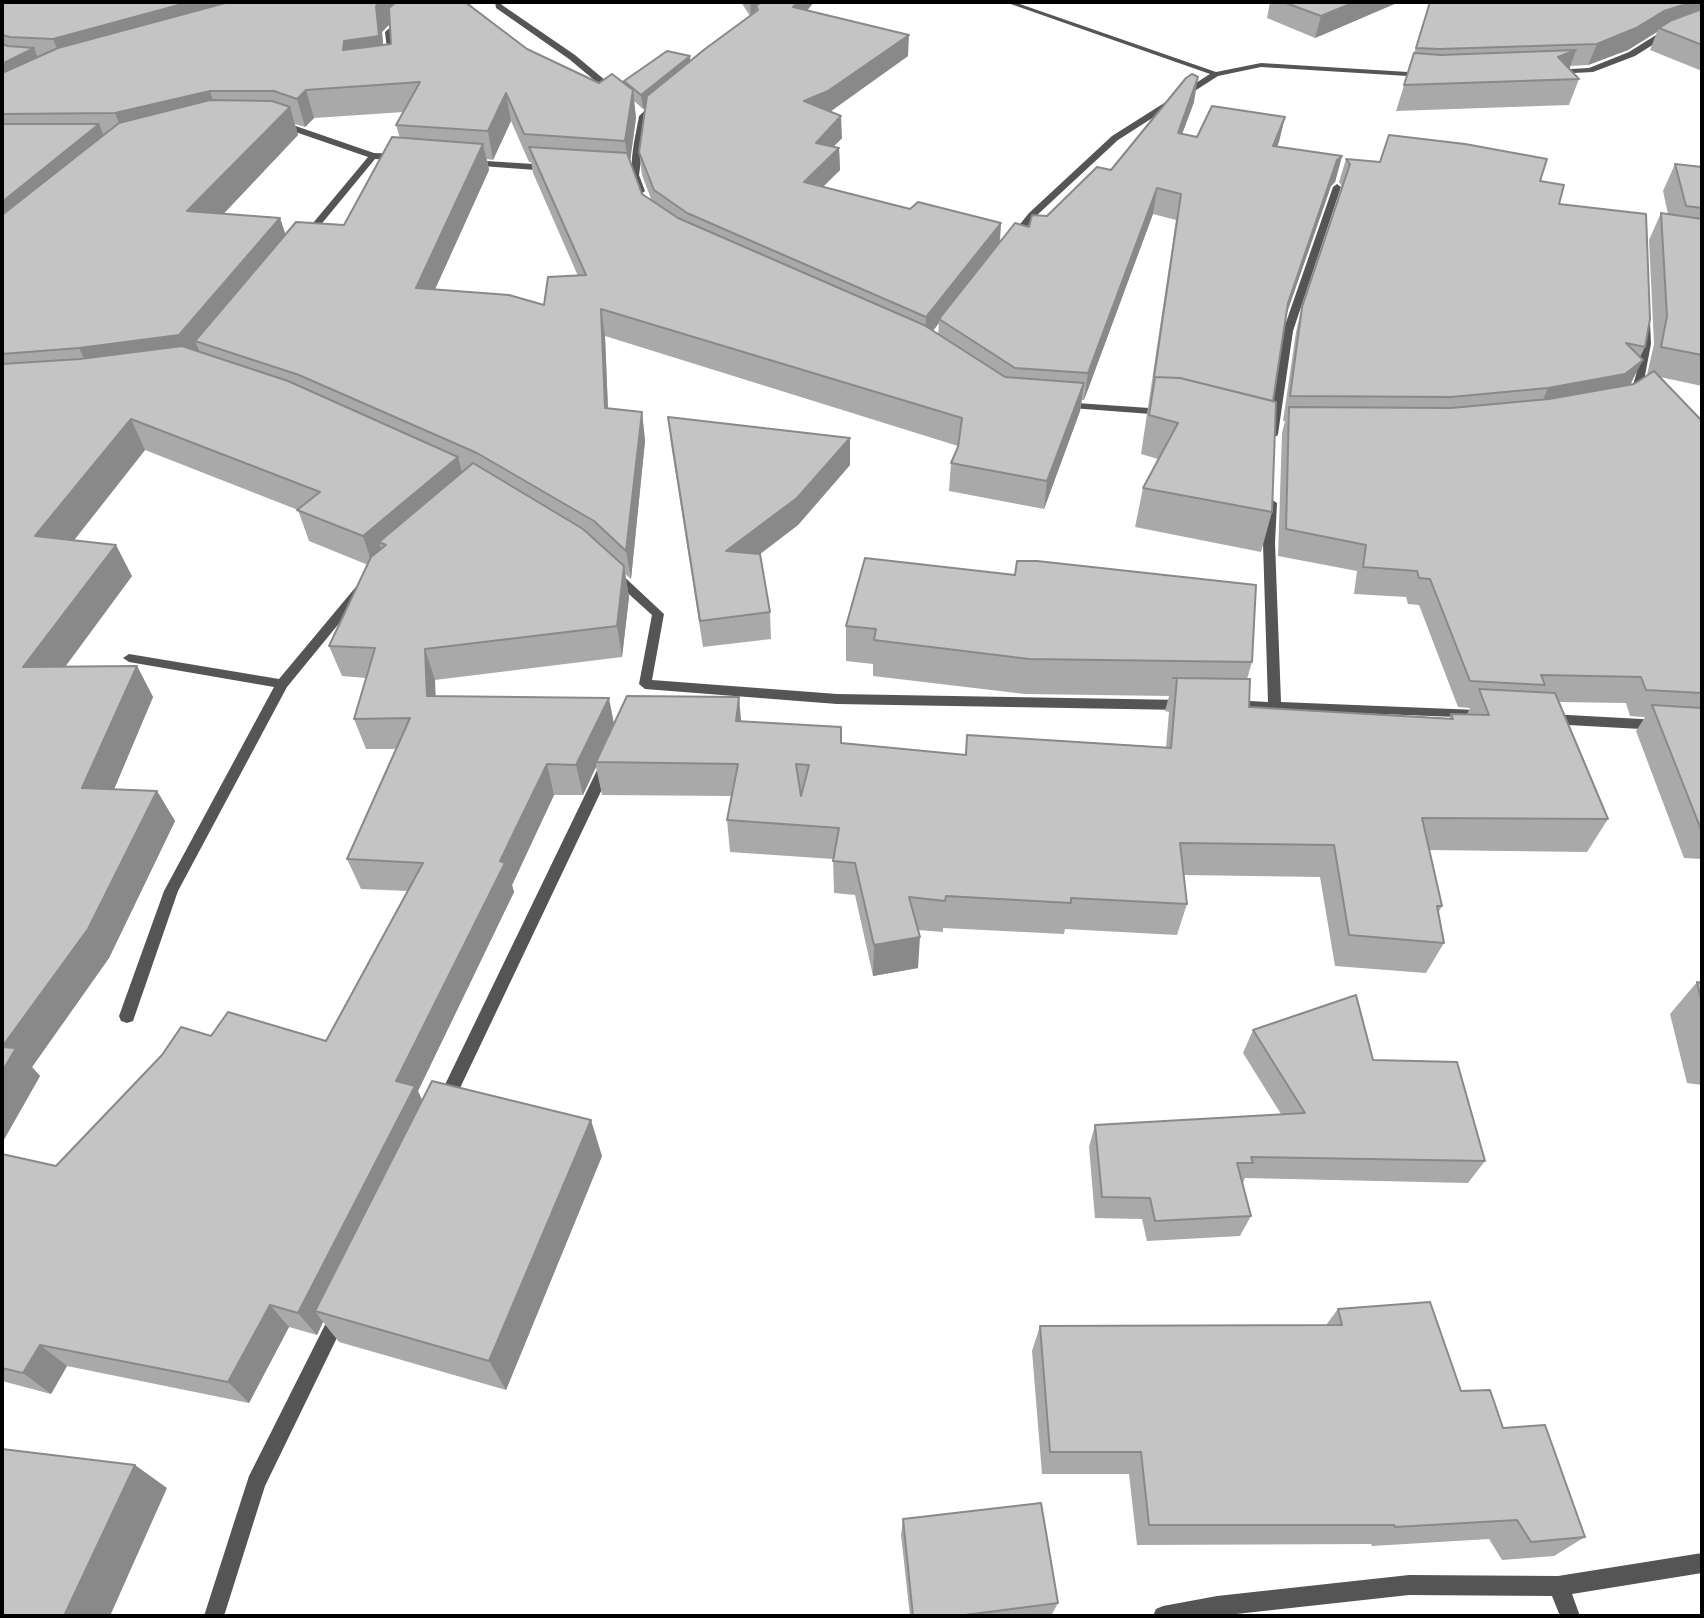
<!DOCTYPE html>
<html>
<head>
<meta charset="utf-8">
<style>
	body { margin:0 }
	#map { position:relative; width:1704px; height:1618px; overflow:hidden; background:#fff; font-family:"Fira Sans Condensed",sans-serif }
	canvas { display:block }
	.frame { position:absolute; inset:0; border:4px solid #000; pointer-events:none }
</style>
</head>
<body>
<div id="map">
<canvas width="1704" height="1618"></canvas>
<div class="frame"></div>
</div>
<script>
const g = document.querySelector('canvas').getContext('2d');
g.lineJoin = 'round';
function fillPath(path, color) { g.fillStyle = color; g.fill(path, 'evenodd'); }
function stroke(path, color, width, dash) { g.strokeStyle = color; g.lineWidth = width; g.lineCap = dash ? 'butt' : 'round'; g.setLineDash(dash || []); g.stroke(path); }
fillPath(new Path2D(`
	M 414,2 L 421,2 L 412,16 L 393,33 L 396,63 L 389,65 L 385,32 L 406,13 Z
	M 495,2 L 501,2 L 502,5 L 575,55 L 618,91 L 618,95 L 612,95 L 569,59 L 496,8 Z
	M 1005,2 L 1014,2 L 1216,72 L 1261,63 L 1424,73 L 1428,75 L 1424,77 L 1261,67 L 1218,76 L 1118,140 L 1035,217 L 1016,241 L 1013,242 L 1008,239 L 1029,213 L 1112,136 L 1210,74 Z
	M 1702,20 L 1702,24 L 1662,39 L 1635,56 L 1593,72 L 1553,74 L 1549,72 L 1553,70 L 1589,68 L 1629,52 L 1656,35 Z
	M 654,102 L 661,104 L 647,117 L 639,175 L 645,191 L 641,194 C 623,182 636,135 639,116 Z
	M 278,122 L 284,122 L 374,153 L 399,154 L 403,157 L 399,160 L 375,159 L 309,239 L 303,239 L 303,235 L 368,157 L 278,126 Z
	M 471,160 L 549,165 L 553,168 L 549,171 L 468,165 L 467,163 Z
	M 1337,184 L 1341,187 L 1293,331 L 1278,434 L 1277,436 L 1269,436 L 1268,434 L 1283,331 L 1333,187 Z
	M 1645,319 L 1650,322 L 1651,344 L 1642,391 L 1631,399 L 1626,396 C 1640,381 1641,343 1640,322 Z
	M 1062,402 L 1164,409 L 1169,412 L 1164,415 L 1058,407 L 1057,405 Z
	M 1271,499 L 1277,503 L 1275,543 L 1281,702 L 1477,710 L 1484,715 L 1482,718 L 1227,708 L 1225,705 L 1232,700 L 1268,702 L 1263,543 L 1265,503 Z
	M 614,570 L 618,571 L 664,614 L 652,680 L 837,694 L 1183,700 L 1190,705 L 1183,710 L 837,704 L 645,689 L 639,684 L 652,615 L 610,577 L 608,574 L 610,571 Z
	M 364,581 L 370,585 L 368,588 L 287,687 L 178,891 L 133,1021 L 127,1023 L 121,1021 L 119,1016 L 164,891 L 274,687 L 129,662 L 123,658 L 129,654 L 279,679 L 360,582 Z
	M 1550,714 L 1659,720 L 1666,725 L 1659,730 L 1550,724 L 1543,719 Z
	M 607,759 L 614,764 L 451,1107 L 445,1109 L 439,1107 L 437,1102 L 439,1097 L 600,764 Z
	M 339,1306 L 345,1309 L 348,1315 L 265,1486 L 224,1616 L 204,1616 L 249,1476 L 333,1309 Z
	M 1702,1553 L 1702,1573 L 1572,1594 L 1580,1616 L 1560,1616 L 1552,1596 L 1409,1595 L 1218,1616 L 1153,1616 L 1156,1609 L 1163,1606 L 1217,1596 L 1409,1575 L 1558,1576 Z`), '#555');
fillPath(new Path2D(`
	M 2,2 L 483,2 L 469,4 L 527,49 L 599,83 L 625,83 L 624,81 L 690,61 L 750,16 L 741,2 L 814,2 L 807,10 L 908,56 L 830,112 L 842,138 L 833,147 L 839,148 L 840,170 L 823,187 L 910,209 L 1001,223 L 1000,243 L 1047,216 L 1111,170 L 1194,102 L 1182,134 L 1197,137 L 1285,117 L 1277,147 L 1342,156 L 1335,182 L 1331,186 L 1286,315 L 1273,401 L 1272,512 L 1261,552 L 1135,527 L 1143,488 L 1158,459 L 1141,454 L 1176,220 L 1153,214 L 1084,400 L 1082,400 L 1080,411 L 1044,509 L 949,491 L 951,463 L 958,446 L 605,336 L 608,409 L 642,412 L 645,441 L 631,579 L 625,574 L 629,597 L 622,657 L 435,680 L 435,696 L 614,724 L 741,721 L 841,727 L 842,744 L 965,755 L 967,735 L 1166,747 L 1169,712 L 1165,711 L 1169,696 L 1025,694 L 873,676 L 873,664 L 846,661 L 846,626 L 1252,662 L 1247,679 L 1249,707 L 1449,718 L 1451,714 L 1467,714 L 1470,708 L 1458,707 L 1419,605 L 1408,604 L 1406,597 L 1354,594 L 1357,571 L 1278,556 L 1282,433 L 1285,421 L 1283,421 L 1296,332 L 1302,307 L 1342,187 L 1339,182 L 1346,159 L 1540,181 L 1559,204 L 1645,347 L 1640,357 L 1631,384 L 1634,384 L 1647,375 L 1654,344 L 1649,240 L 1661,213 L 1668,214 L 1663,191 L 1675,164 L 1702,167 L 1702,386 L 1660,377 L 1702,421 L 1702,859 L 1684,858 L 1636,731 L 1645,717 L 1630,716 L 1626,703 L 1559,702 L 1608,819 L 1587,852 L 1429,850 L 1442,906 L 1438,913 L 1444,943 L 1426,973 L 1335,966 L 1320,877 L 1184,875 L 1187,904 L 1177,935 L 1065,929 L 1064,934 L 943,928 L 943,932 L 918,930 L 918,968 L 873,976 L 855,895 L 834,893 L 833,859 L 730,852 L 727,820 L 731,796 L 602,795 L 596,767 L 583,795 L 554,795 L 512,885 L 514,892 L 418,1091 L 422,1101 L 602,1156 L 506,1390 L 339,1342 L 323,1322 L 317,1335 L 289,1327 L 249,1403 L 67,1366 L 51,1394 L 2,1381 L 2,1154 L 56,1166 L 211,1036 L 326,1041 L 408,891 L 361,889 L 347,859 L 396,749 L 366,749 L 354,719 L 366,678 L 342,676 L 329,646 L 368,565 L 309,541 L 298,510 L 145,450 L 74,540 L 132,576 L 65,667 L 137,666 L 153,697 L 114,789 L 157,791 L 175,821 L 109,958 L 32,1067 L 40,1076 L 2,1143 ZM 390,24 L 391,44 L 383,44 L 382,32 ZM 634,101 L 643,109 L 646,106 L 639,152 L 642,175 L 651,199 L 642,194 L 630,161 L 636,118 ZM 404,112 L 396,125 L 400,138 L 344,225 L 285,235 L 280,218 L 223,214 L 298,135 L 295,124 L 305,127 L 314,118 ZM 511,121 L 529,162 L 531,162 L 533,173 L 578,276 L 544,305 L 435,289 L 489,170 L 487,159 L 493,160 ZM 939,323 L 938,334 L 933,331 Z
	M 1270,2 L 1399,2 L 1315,38 L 1267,18 Z
	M 1430,2 L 1702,2 L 1702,71 L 1650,50 L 1657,32 L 1628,50 L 1588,65 L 1570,66 L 1569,69 L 1579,79 L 1569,105 L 1396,111 Z
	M 668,417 L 850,465 L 798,525 L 759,554 L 770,612 L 771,639 L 703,647 L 671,444 Z
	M 1697,982 L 1702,983 L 1702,1085 L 1687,1083 L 1670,1014 Z
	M 1253,1030 L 1373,1060 L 1485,1161 L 1468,1183 L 1245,1178 L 1243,1183 L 1251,1216 L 1240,1236 L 1147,1241 L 1142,1219 L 1095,1218 L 1089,1147 L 1095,1125 L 1281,1114 L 1243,1053 Z
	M 1338,1309 L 1461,1391 L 1503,1428 L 1585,1537 L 1554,1556 L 1502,1560 L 1489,1539 L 1372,1546 L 1371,1544 L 1137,1545 L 1129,1474 L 1042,1474 L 1032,1351 L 1040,1326 L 1326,1325 Z
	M 903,1519 L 1058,1603 L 1051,1616 L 910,1616 L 901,1535 Z`), '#a9a9a9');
fillPath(new Path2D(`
	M 190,2 L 271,2 L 64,66 L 53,39 Z
	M 380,2 L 411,2 L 382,32 L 385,63 L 343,50 L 344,41 Z
	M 445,2 L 483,2 L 446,9 Z
	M 750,2 L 771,2 L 758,10 L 756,6 L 756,14 L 751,18 Z
	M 797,2 L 814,2 L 793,28 L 793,7 Z
	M 1355,2 L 1399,2 L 1315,38 L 1321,16 Z
	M 1693,2 L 1702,2 L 1702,15 L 1659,28 L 1657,32 L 1628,50 L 1588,65 L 1597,44 L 1664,11 Z
	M 909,35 L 908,56 L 828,113 L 804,101 Z
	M 34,48 L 45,75 L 2,97 L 2,64 Z
	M 1576,50 L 1567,76 L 1558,57 Z
	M 690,56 L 691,69 L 643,109 L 641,95 Z
	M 1198,77 L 1194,102 L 1173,158 L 1178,133 Z
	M 306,90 L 314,118 L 305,127 L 297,99 Z
	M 633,90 L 636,118 L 629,169 L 625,141 Z
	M 210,91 L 219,118 L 126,141 L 115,113 Z
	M 506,93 L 511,121 L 493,160 L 488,131 Z
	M 290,107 L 298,135 L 198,241 L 187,211 Z
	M 841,116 L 842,138 L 816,165 L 816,143 Z
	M 1285,117 L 1279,142 L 1267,172 L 1273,146 Z
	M 99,124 L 111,153 L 2,243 L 2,202 Z
	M 483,144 L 489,170 L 423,316 L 416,288 Z
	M 839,148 L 840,170 L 805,204 L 804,182 Z
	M 1342,156 L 1335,182 L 1331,186 L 1281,330 L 1288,303 L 1337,160 Z
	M 1157,188 L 1153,214 L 1084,400 L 1088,373 Z
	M 280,218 L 290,247 L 195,341 L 201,355 L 94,378 L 79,348 Z
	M 1001,223 L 999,246 L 939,319 L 939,323 L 925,341 L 926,317 Z
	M 601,309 L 605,336 L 609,436 L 605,408 Z
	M 1643,360 L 1630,385 L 1537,413 L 1548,388 Z
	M 1084,383 L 1080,411 L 1044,509 L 1047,481 Z
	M 642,412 L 645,441 L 631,579 L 626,551 Z
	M 131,419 L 145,450 L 53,567 L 35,536 Z
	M 850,438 L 850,465 L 798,525 L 729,578 L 726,551 Z
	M 458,457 L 466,488 L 379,542 L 384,558 L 373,567 L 363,536 Z
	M 116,545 L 132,576 L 42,698 L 23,667 Z
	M 624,566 L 629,597 L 622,657 L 617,626 Z
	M 425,649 L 435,680 L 437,727 L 427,696 Z
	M 137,666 L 153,697 L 102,818 L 82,788 Z
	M 739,697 L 742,730 L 736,721 Z
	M 609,698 L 615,729 L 596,762 L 596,767 L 583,795 L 576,765 Z
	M 547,764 L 554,795 L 512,885 L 514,892 L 418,1091 L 428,1113 L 315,1311 L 323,1322 L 317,1335 L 298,1313 L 396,1081 Z
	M 157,791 L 175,821 L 109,958 L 32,1067 L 40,1076 L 2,1143 L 2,1047 Z
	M 920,937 L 918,968 L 873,976 L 874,945 Z
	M 591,1120 L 602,1156 L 506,1390 L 489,1361 Z
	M 270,1305 L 289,1327 L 249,1403 L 228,1382 Z
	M 40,1345 L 67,1366 L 51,1394 L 23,1373 Z
	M 135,1465 L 167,1488 L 110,1616 L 64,1616 Z`), '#898989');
const building = new Path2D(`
	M 2,2 L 190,2 L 53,39 L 10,37 L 2,35 Z
	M 229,2 L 380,2 L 376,6 L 379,36 L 344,41 L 343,50 L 391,44 L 389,8 L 396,2 L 465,2 L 527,49 L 599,83 L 612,74 L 633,90 L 625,141 L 524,134 L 506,93 L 488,131 L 396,125 L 420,82 L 306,90 L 297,99 L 274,91 L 210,91 L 115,113 L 2,114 L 2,73 L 58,48 Z
	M 761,2 L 797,2 L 793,7 L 909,35 L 828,91 L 804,101 L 841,116 L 816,143 L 839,148 L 804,182 L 910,209 L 918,202 L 1001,223 L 926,317 L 687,213 L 654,190 L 639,152 L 647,96 L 705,49 L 758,10 L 756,6 Z
	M 1283,2 L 1355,2 L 1321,16 Z
	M 1430,2 L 1693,2 L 1664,11 L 1636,28 L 1597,44 L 1440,49 L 1416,48 Z
	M 1702,9 L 1702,45 L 1659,28 L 1672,20 Z
	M 2,44 L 8,46 L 34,48 L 2,64 Z
	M 1576,50 L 1558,57 L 1579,79 L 1404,85 L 1414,53 L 1441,55 Z
	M 667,51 L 690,56 L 641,95 L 624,81 Z
	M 1192,74 L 1198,77 L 1178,133 L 1197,137 L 1212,106 L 1285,117 L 1273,146 L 1342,156 L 1337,160 L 1288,303 L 1273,401 L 1180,378 L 1154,377 L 1181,194 L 1157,188 L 1088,373 L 1015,368 L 939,319 L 1015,223 L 1029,227 L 1032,215 L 1047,216 L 1097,167 L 1111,170 L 1186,78 Z
	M 210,100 L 272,101 L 290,107 L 187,211 L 280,218 L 179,335 L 79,348 L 2,354 L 2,215 L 119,123 Z
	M 2,124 L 99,124 L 2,202 Z
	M 1389,135 L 1465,144 L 1547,159 L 1540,181 L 1564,185 L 1559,204 L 1646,214 L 1650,319 L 1645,347 L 1626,343 L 1643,360 L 1625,374 L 1548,388 L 1451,397 L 1290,396 L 1302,307 L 1350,164 L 1346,159 L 1380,162 Z
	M 392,137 L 483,144 L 416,288 L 509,295 L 544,305 L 548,277 L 586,275 L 529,147 L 627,153 L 642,194 L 678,218 L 924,325 L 1005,377 L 1084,383 L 1047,481 L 951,463 L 958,447 L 962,418 L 601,309 L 605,408 L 642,412 L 626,551 L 594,521 L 477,453 L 299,375 L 195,341 L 296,222 L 344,225 Z
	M 1675,164 L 1702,167 L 1702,208 L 1686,206 Z
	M 1661,213 L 1702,219 L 1702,355 L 1661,347 L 1667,316 Z
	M 182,346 L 288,381 L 458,457 L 363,536 L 297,510 L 320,492 L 131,419 L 35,536 L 116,545 L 23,667 L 137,666 L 82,788 L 157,791 L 88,929 L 2,1047 L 16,1048 L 2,1072 L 2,364 L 80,359 Z
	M 1654,371 L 1702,421 L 1702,693 L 1646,690 L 1641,677 L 1541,675 L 1545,685 L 1470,681 L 1430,579 L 1419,578 L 1417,571 L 1363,567 L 1366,545 L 1286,529 L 1289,407 L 1451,408 L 1549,399 L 1634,384 Z
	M 1155,377 L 1180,378 L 1276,402 L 1272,512 L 1143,488 L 1178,423 L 1149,415 Z
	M 668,417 L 850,438 L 797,498 L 726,551 L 760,554 L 770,612 L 700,621 Z
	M 473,463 L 583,529 L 624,566 L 617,626 L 425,649 L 427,696 L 609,698 L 576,765 L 547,764 L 500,861 L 505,863 L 396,1081 L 415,1086 L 298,1313 L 270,1305 L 228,1382 L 40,1345 L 23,1373 L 2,1368 L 2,1154 L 56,1166 L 162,1055 L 181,1027 L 211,1036 L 228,1012 L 326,1041 L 423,863 L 347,859 L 410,718 L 354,719 L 375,648 L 329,646 L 371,557 L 386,545 L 379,542 Z
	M 865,558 L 1015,575 L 1017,561 L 1037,561 L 1256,585 L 1252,662 L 1029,659 L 874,640 L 876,629 L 846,626 Z
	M 1173,678 L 1250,679 L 1249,707 L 1453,719 L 1451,714 L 1489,715 L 1479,689 L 1555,693 L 1608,819 L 1422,818 L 1442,906 L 1437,906 L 1444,943 L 1349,935 L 1334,845 L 1180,843 L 1187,904 L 1071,898 L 1071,903 L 946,896 L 945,901 L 909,897 L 920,937 L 874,945 L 855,863 L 833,861 L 839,828 L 727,820 L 738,764 L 596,762 L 627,696 L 739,697 L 736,721 L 841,727 L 841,743 L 966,755 L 967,735 L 1171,748 L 1177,678 ZM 796,764 L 809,765 L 801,796 Z
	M 1652,705 L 1702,708 L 1702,832 Z
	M 1697,982 L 1702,983 L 1702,1003 Z
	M 1356,995 L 1373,1060 L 1457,1062 L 1485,1161 L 1251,1157 L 1253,1163 L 1237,1163 L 1251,1216 L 1155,1221 L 1150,1198 L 1102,1197 L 1095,1125 L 1305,1113 L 1253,1030 Z
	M 432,1081 L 591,1120 L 489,1361 L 315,1311 Z
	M 1430,1302 L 1461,1391 L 1490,1390 L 1503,1428 L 1545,1425 L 1585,1537 L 1531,1542 L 1517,1520 L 1395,1527 L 1394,1525 L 1149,1525 L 1141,1452 L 1050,1452 L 1040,1326 L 1342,1325 L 1338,1309 Z
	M 2,1449 L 135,1465 L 64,1616 L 2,1616 Z
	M 1041,1503 L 1058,1603 L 957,1616 L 913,1616 L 903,1519 Z`);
fillPath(building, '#c4c4c4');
stroke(building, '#898989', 2);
</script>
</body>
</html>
